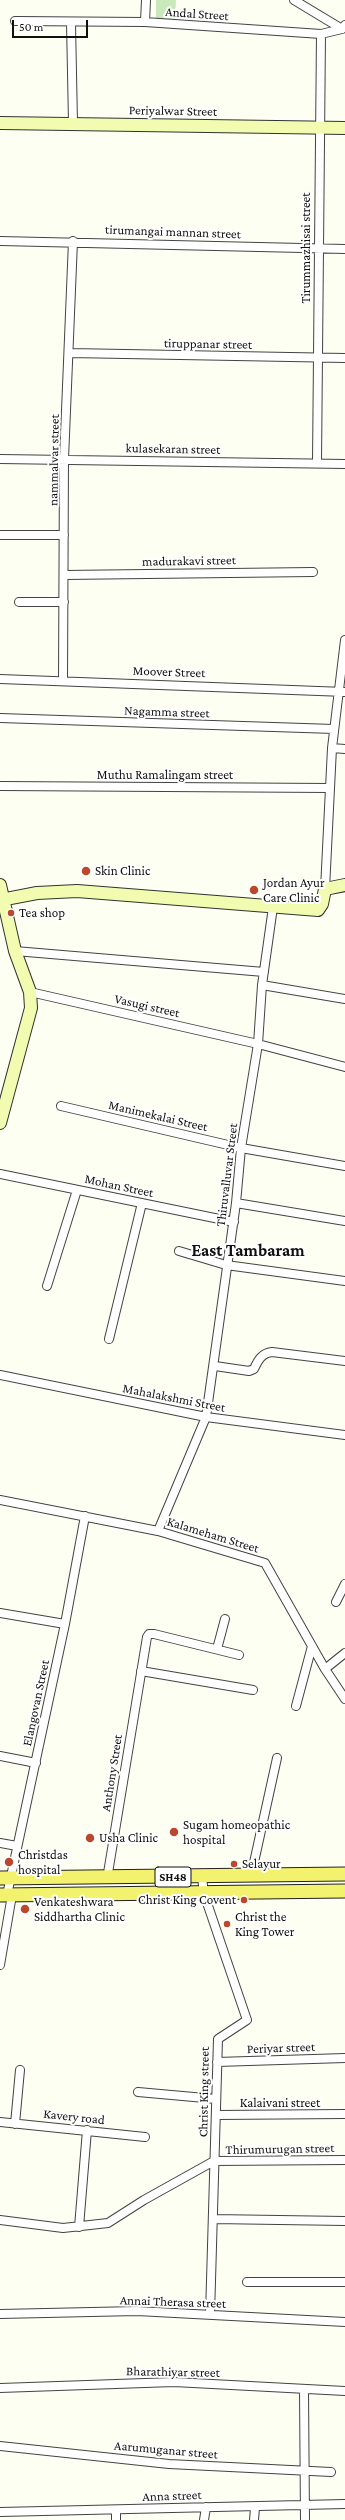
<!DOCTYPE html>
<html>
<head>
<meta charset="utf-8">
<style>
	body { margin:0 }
	#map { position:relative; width:345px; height:2520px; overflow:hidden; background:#fefff3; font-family:"Crimson Pro",serif }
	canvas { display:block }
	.scale { position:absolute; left:12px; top:20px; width:76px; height:18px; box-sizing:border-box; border:2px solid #101010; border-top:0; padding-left:5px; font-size:12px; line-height:14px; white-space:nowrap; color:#101010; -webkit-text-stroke:3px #fff; paint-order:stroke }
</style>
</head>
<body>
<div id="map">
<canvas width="345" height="2520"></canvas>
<div class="scale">50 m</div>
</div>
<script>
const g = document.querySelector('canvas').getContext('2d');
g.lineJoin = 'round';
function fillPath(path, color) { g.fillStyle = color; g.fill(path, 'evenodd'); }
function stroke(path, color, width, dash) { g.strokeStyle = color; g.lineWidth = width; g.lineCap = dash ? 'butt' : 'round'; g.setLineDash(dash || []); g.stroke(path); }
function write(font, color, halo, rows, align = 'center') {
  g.font = font + ' "Crimson Pro",serif'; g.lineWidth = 4; g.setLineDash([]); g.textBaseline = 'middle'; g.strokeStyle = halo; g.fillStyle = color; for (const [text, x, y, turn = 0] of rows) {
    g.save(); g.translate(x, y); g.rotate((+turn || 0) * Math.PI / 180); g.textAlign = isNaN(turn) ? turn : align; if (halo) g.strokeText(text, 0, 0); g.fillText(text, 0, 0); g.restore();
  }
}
fillPath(new Path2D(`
	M 156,0 L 176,0 L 175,19 L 156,18 Z`), '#c9e9bd');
const street = new Path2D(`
	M 294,0 L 342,29
	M 15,21 L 145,22 L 321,34 L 342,29 L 345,25
	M 145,22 L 146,0
	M 71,23 L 73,123
	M 0,241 L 345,249
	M 70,353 L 345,358
	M 0,459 L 345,464
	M 317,462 L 321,34
	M 1,535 L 64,535
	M 64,575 L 313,572
	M 19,602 L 64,602
	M 0,679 L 345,692
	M 63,680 L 64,459 L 73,241
	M 0,718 L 334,729
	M 332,748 L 345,749
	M 0,786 L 330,788
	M 325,889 L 332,748 L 345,640
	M 15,951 L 264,972
	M 262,985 L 345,999
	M 30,992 L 258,1044 L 345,1067
	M 61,1106 L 241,1148 L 345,1166
	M 0,1174 L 234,1222
	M 236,1203 L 345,1221
	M 179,1251 L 226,1265 L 345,1281
	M 47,1286 L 77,1190
	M 109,1339 L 142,1203
	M 215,1366 L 249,1371 L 254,1369 C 258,1360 262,1353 272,1352 L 345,1361
	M 0,1375 L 206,1417 L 345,1435
	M 0,1500 L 158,1531 L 265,1563 L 325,1669 L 345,1699
	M 158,1531 L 206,1417 L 236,1203 L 241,1148 L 258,1044 L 262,985 L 273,907
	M 336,1602 L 345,1584
	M 0,1613 L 65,1624
	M 217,1649 L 225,1619
	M 325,1669 L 345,1653
	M 141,1671 L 253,1690
	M 296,1706 L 312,1646
	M 0,1756 L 36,1763
	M 0,1843 L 17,1846
	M 251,1876 L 277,1758
	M 202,1877 L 204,1894 L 247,2020 L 218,2039 L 210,2315
	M 107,1879 L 147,1637 L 149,1634 L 154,1634 L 239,1655
	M 7,1895 L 65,1624 L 85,1516
	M 0,1965 L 12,1895
	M 217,2062 L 345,2058
	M 138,2092 L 216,2099
	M 216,2115 L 345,2114
	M 0,2122 L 145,2137
	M 15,2124 L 20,2070
	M 213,2219 L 345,2221
	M 0,2220 L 63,2228 L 108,2223 L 144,2200 L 214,2161 L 345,2160
	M 79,2227 L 87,2130
	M 247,2282 L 345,2282
	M 0,2314 L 137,2311 L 345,2322
	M 0,2388 L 174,2382 L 345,2391
	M 304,2390 L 305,2520
	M 0,2446 L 169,2464 L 331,2472
	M 0,2512 L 345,2504
	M 116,2520 L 116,2510
	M 204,2520 L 206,2507
	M 254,2520 L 255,2508`);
const secondary = new Path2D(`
	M 0,123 L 345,128
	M 0,885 L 15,951 L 30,992 L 31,1008 L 0,1123
	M 0,900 L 37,893 L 77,891 L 318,910 L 322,904 L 325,889 L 345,885`);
const primary = new Path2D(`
	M 0,1878 L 345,1874
	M 0,1895 L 345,1891`);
stroke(street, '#434343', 10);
stroke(secondary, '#323232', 14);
stroke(primary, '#212121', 15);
stroke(street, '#fff', 8);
stroke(secondary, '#f2fcb0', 12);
stroke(primary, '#f3f26e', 13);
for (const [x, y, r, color] of [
	[86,871,5,"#bc472c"],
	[254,890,5,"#bc472c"],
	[11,913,4,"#bc472c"],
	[174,1832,5,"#bc472c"],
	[90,1838,5,"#bc472c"],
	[9,1862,5,"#bc472c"],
	[234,1864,4,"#bc472c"],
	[244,1900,4,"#bc472c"],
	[25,1909,5,"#bc472c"],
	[227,1924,4,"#bc472c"]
]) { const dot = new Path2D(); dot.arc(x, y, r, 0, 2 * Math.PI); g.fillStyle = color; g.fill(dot); stroke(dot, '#fff', 1.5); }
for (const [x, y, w] of [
	[173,1877,36]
]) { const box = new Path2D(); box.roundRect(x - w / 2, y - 10, w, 20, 3); g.fillStyle = '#fff'; g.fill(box); stroke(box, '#101010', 1); }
write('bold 12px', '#101010', null, [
	["SH48",173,1877]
]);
write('13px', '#101010', '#fff', [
	["Andal Street",197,14,4],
	["Periyalwar Street",173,111,1],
	["tirumangai mannan street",173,232,2],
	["Tirummazhisai street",306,248,-90],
	["tiruppanar street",208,344,1],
	["kulasekaran street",173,449,1],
	["nammalvar street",54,460,-89],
	["madurakavi street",189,561,-1],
	["Moover Street",169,672,2],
	["Nagamma street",167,712,2],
	["Muthu Ramalingam street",165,775],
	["Vasugi street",147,1006,13],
	["Manimekalai Street",158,1116,13],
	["Thiruvalluvar Street",227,1175,-83],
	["Mohan Street",119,1186,12],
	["Mahalakshmi Street",174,1398,11],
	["Kalameham Street",213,1535,17],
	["Elangovan Street",36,1703,-78],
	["Anthony Street",112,1773,-81],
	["Periyar street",281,2048,-2],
	["Christ King street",204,2092,-89],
	["Kalaivani street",280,2103],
	["Kavery road",74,2117,6],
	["Thirumurugan street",280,2149,-1],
	["Annai Therasa street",173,2302,2],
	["Bharathiyar street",173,2372,1],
	["Aarumuganar street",166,2450,5],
	["Anna street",172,2496,-2]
]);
write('13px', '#101010', '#fff', [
	["Skin Clinic",95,871],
	["Jordan Ayur",263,883],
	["Care Clinic",263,898],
	["Tea shop",19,913],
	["Sugam homeopathic",183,1825],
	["hospital",183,1840],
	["Usha Clinic",99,1838],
	["Christdas",18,1855],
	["hospital",18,1870],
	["Selayur",242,1864],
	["Christ King Covent",236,1900,"right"],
	["Venkateshwara",34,1902],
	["Siddhartha Clinic",34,1917],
	["Christ the",235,1917],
	["King Tower",235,1932]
], 'left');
write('bold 17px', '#101010', '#fff', [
	["East Tambaram",248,1251]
]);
</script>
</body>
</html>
